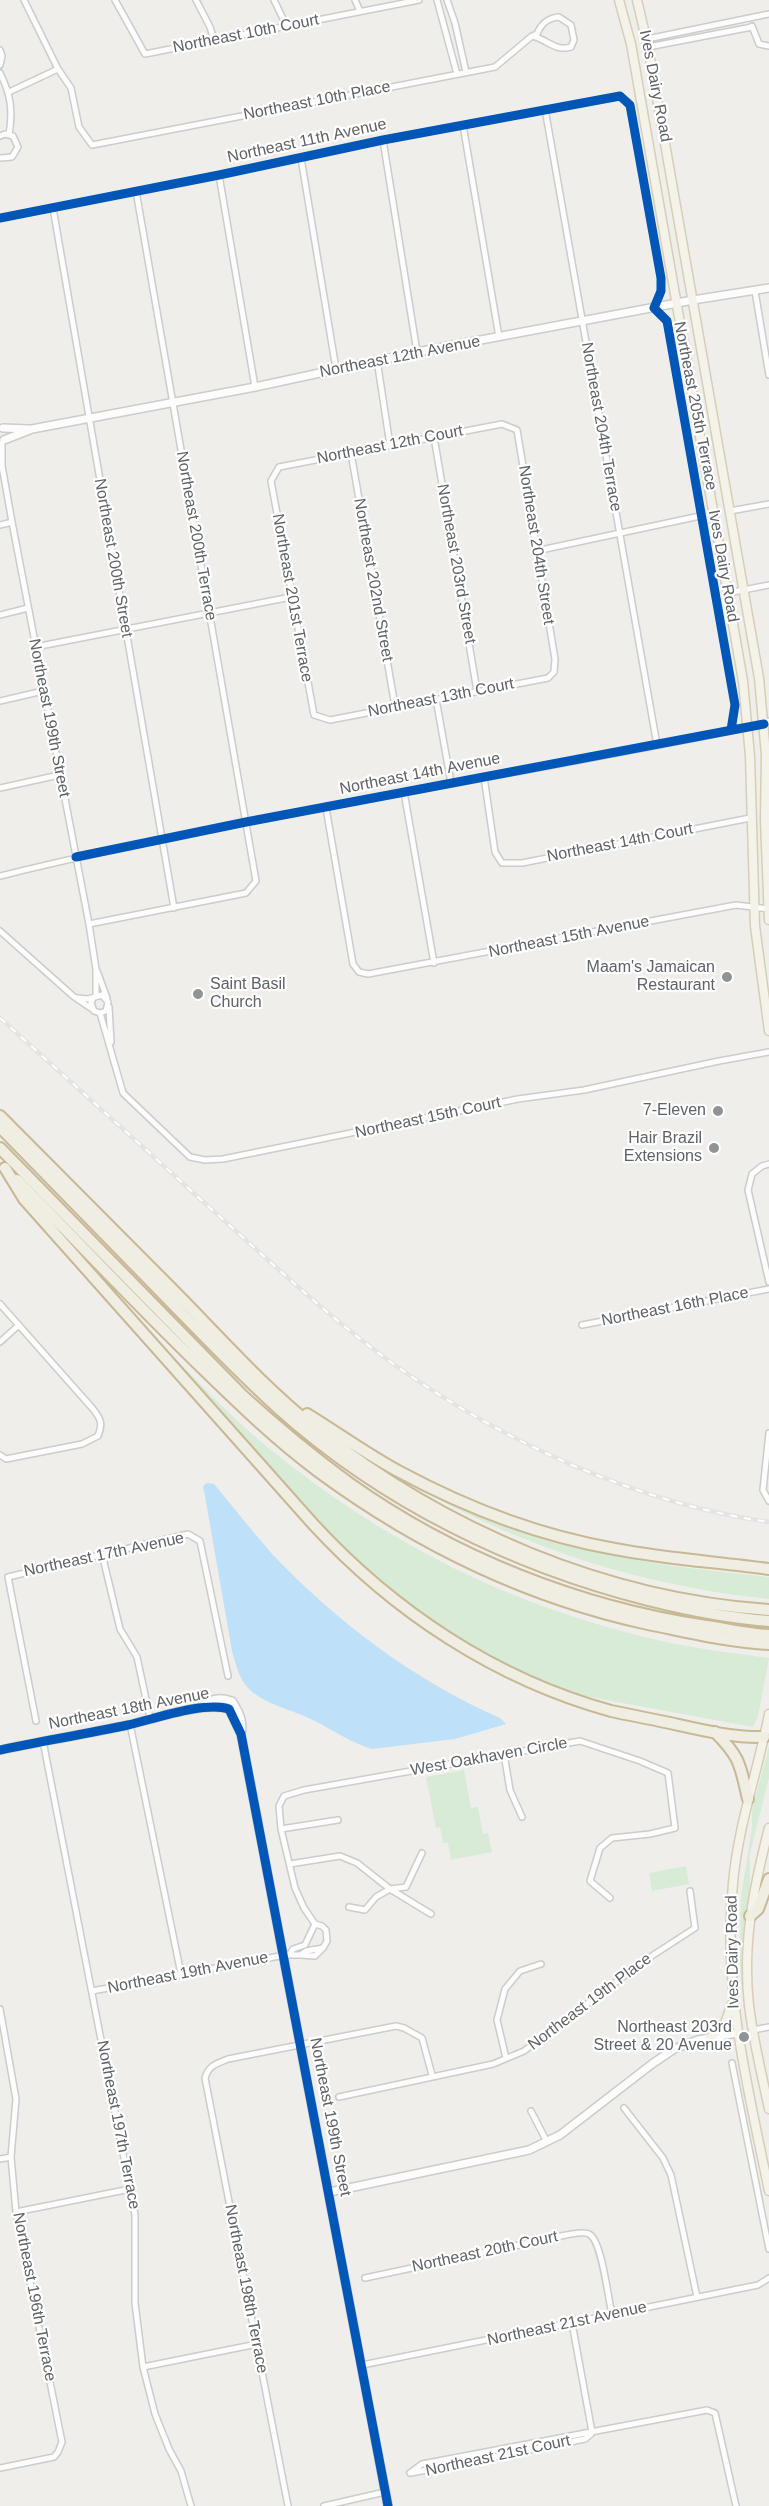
<!DOCTYPE html>
<html>
<head>
<meta charset="utf-8">
<style>
	body { margin:0 }
	canvas { display:block; background:#efeeea }
</style>
</head>
<body>
<canvas width="769" height="2506"></canvas>
<script>
const g = document.querySelector('canvas').getContext('2d');
g.lineJoin = 'round';
function fillPath(path, color) { g.fillStyle = color; g.fill(path, 'evenodd'); }
function stroke(path, color, width, dash) { g.strokeStyle = color; g.lineWidth = width; g.lineCap = dash ? 'butt' : 'round'; g.setLineDash(dash || []); g.stroke(path); }
function write(font, color, halo, rows, align = 'center') {
  g.font = font + ' Helvetica,sans-serif'; g.lineWidth = 4.5; g.setLineDash([]); g.textBaseline = 'middle'; g.strokeStyle = halo; g.fillStyle = color; for (const [text, x, y, turn = 0] of rows) {
    g.save(); g.translate(x, y); g.rotate((+turn || 0) * Math.PI / 180); g.textAlign = isNaN(turn) ? turn : align; if (halo) g.strokeText(text, 0, 0); g.fillText(text, 0, 0); g.restore();
  }
}
fillPath(new Path2D(`
	M 155,1338 C 191,1374 226,1413 266,1446 C 384,1543 512,1607 661,1641 C 697,1649 733,1653 769,1658 L 758,1716 L 753,1727 L 574,1694 L 514,1671 L 435,1627 L 343,1553 Z
	M 415,1483 C 466,1505 516,1531 569,1545 C 635,1563 702,1570 769,1577 L 769,1599 C 642,1586 525,1548 413,1486 Z
	M 769,1746 L 769,1778 L 750,1854 L 750,1887 L 743,1937 L 742,1996 L 740,1961 L 741,1897 L 752,1827 L 752,1811 Z
	M 464,1770 L 471,1808 L 478,1807 L 483,1834 L 488,1833 L 492,1852 L 451,1860 L 448,1843 L 443,1843 L 440,1827 L 436,1828 L 426,1777 Z
	M 686,1866 L 689,1884 L 652,1891 L 649,1873 Z`), '#d8ebd6');
fillPath(new Path2D(`
	M 207,1483 L 214,1484 C 234,1508 253,1532 273,1555 C 338,1623 414,1680 500,1718 L 506,1724 L 455,1739 L 372,1749 C 351,1743 333,1730 313,1720 C 293,1710 266,1705 249,1689 C 239,1680 236,1664 232,1651 L 205,1496 L 203,1486 Z`), '#bfe0f9');
const minor = new Path2D(`
	M 24,0 L 58,69 L 71,88 L 79,127 L 92,145 L 495,67 L 532,36 C 547,39 555,52 571,47 L 574,40 L 571,25 L 559,17 C 547,18 541,24 537,34 L 532,36
	M 115,0 L 145,54 L 419,0
	M 196,0 L 210,27 L 214,40
	M 274,0 L 286,25
	M 355,0 L 360,11
	M 437,0 L 457,74
	M 447,0 L 455,23 L 466,72
	M 752,26 L 759,44 L 769,46
	M 647,39 L 769,14
	M 648,47 L 752,27
	M 0,50 L 2,56 L 0,65
	M 0,73 C 11,95 13,111 9,135
	M 9,92 L 58,69
	M 545,109 L 657,745
	M 463,125 L 499,337
	M 0,136 L 5,134 L 13,136 L 18,147 L 12,157 L 0,158
	M 383,140 L 417,352
	M 301,158 L 336,369
	M 219,175 L 255,387
	M 53,208 L 174,908
	M 0,218 L 219,175 L 383,140 L 620,96 L 630,105 L 661,278 L 661,291 L 654,308 L 667,321 L 735,705 L 731,730
	M 755,291 L 769,375
	M 377,360 L 390,445
	M 502,424 L 517,430 L 555,659 L 554,672 L 548,678 L 330,720 L 314,715 L 271,481 L 279,467 Z
	M 434,437 L 477,691
	M 2,443 L 2,466 L 12,522 L 89,924 L 96,969 L 96,996
	M 351,453 L 395,706
	M 730,511 L 769,504
	M 0,525 L 12,522
	M 536,551 L 700,516
	M 728,593 L 769,585
	M 0,615 L 28,608
	M 35,647 L 291,597
	M 436,699 L 451,783
	M 0,701 L 43,691
	M 484,777 L 495,852 L 502,863 L 522,863 L 750,818
	M 0,788 L 59,775
	M 404,792 L 434,963
	M 326,808 L 353,964 L 359,972 L 368,974 L 736,905 L 769,909
	M 0,876 C 252,814 510,777 764,724 L 769,721
	M 89,924 L 246,893 L 256,881 L 136,191
	M 0,931 L 73,996 L 92,1009
	M 97,971 L 107,998
	M 77,998 L 88,999 L 102,995 L 108,1002 L 106,1011 L 100,1013 L 94,1011 L 91,1003 L 93,998
	M 109,1007 L 111,1042
	M 100,1013 L 123,1093 L 190,1157 L 205,1160 L 223,1159 L 518,1099 L 584,1090 L 719,1061 L 769,1052
	M 769,1164 L 762,1166 L 752,1174 L 748,1190 L 769,1282
	M 0,1304 L 93,1409 C 101,1419 103,1424 98,1436 L 82,1444 L 6,1459 L 0,1455
	M 582,1325 L 769,1289
	M 0,1342 L 19,1325
	M 769,1433 L 763,1490 L 769,1501
	M 102,1554 L 120,1629 L 137,1657 L 150,1718
	M 36,1721 L 8,1577 L 188,1534 L 200,1541 L 228,1676
	M 130,1724 L 181,1974
	M 43,1741 L 135,2215 L 135,2303 L 143,2367 L 155,2414 L 169,2449 L 181,2471 L 191,2506
	M 504,1754 L 510,1790 L 522,1817
	M 281,1829 L 338,1820
	M 290,1864 L 340,1856 L 357,1863 L 390,1889 L 406,1887 L 422,1853
	M 349,1907 L 365,1910 L 376,1897 L 390,1889 L 431,1914
	M 290,1954 L 293,1949 L 305,1945 L 315,1924
	M 300,1955 L 315,1956 L 323,1948
	M 92,1991 L 285,1955 L 300,1955 L 306,1951 L 323,1948 L 327,1941 L 326,1930 L 322,1926 L 315,1924 L 304,1908 L 295,1888 L 281,1829 L 279,1806 L 284,1796 L 304,1790 L 580,1741 L 640,1761 L 668,1773 L 675,1828 L 650,1834 L 612,1838 L 600,1848 L 590,1881 L 610,1898
	M 0,2009 L 16,2099 L 11,2157 L 16,2212 L 62,2442 L 58,2452 L 54,2457 L 0,2468
	M 753,2030 L 769,2027
	M 506,2058 L 497,2020 L 505,1989 L 520,1971 L 541,1964
	M 732,2063 L 769,2249
	M 339,2097 L 493,2064 L 524,2051 L 644,1961 L 695,1928 L 690,1891
	M 624,2108 L 663,2158 L 671,2175 L 697,2297
	M 531,2111 L 547,2142
	M 0,2159 L 11,2157
	M 16,2212 L 130,2189
	M 365,2278 L 566,2235 C 573,2234 583,2231 589,2234 C 602,2240 608,2299 612,2314
	M 572,2323 L 592,2432
	M 362,2365 L 758,2285 L 769,2278
	M 143,2367 L 257,2344
	M 410,2473 L 422,2464 L 707,2410 L 715,2413 L 736,2506
	M 411,2473 L 585,2439 L 591,2434
	M 288,2506 L 205,2078 C 209,2065 216,2064 228,2059 L 396,2026 L 404,2028 L 422,2038 L 432,2075
	M 324,2506 L 385,2492`);
const tertiary = new Path2D(`
	M 3,428 L 29,429
	M 4,440 L 32,429 L 255,387 L 417,352 L 693,300 L 769,288
	M 201,1707 C 212,1698 219,1697 232,1701 C 239,1712 244,1721 241,1734
	M 0,1750 C 43,1741 86,1734 128,1725 C 154,1719 204,1701 229,1709 L 241,1734 L 388,2506
	M 330,2192 L 529,2150 L 560,2135 L 652,2064 L 674,2049 L 698,2040 L 737,2033`);
const primary = new Path2D(`
	M 619,0 L 631,44 L 743,681 L 750,756 L 755,926 L 769,1031
	M 637,0 L 648,47 L 759,678 L 766,755 L 765,820 L 769,920
	M 769,1714 C 758,1770 738,1826 733,1883 C 722,1990 748,2087 769,2191
	M 769,1828 C 754,1886 742,1944 749,2005 C 753,2040 762,2075 769,2109
	M 709,2039 L 725,2023 L 732,2004`);
const motorway = new Path2D(`
	M 0,1116 C 60,1176 120,1236 180,1297 C 224,1342 266,1389 315,1428 C 444,1530 605,1599 769,1610
	M 0,1127 C 55,1183 110,1239 165,1296 C 202,1334 239,1373 279,1409 C 383,1502 513,1566 648,1600 C 688,1610 728,1618 769,1621
	M 0,1148 L 243,1396 C 277,1427 312,1456 349,1483 C 453,1557 579,1607 706,1626 C 727,1629 748,1634 769,1635
	M 5,1168 L 24,1199 L 313,1524 C 393,1611 495,1679 611,1711 C 629,1715 647,1718 665,1722 C 697,1729 732,1738 764,1737
	M 17,1180 C 79,1243 139,1307 203,1369 C 240,1405 277,1441 319,1472 C 417,1544 528,1598 648,1624 C 688,1632 728,1642 769,1644
	M 307,1414 C 338,1433 368,1455 400,1472 C 467,1508 540,1536 615,1549 C 666,1559 718,1562 769,1569
	M 715,1732 C 741,1758 740,1765 748,1799
	M 750,1916 L 758,1909 L 769,1879`);
stroke(minor, '#cbcccc', 8);
stroke(tertiary, '#cbcccc', 10);
stroke(primary, '#d7ceb8', 11);
stroke(motorway, '#c8b996', 14);
stroke(minor, '#fdfcfc', 5);
stroke(tertiary, '#fdfcfc', 7);
stroke(primary, '#f4f2e9', 8);
stroke(motorway, '#f0ede3', 10);
const rail = new Path2D(`
	M 0,1018 C 70,1081 140,1144 209,1207 C 271,1262 331,1320 399,1368 C 508,1444 637,1503 769,1522`);
stroke(rail, '#e4e4e4', 4.5);
stroke(rail, '#fff', 2, [7]);
stroke(new Path2D(`
	M 0,218 L 219,175 L 383,140 L 620,96 L 630,105 L 661,278 L 661,291 L 654,308 L 667,321 L 735,705 L 731,730
	M 76,857 L 246,822 L 764,724
	M 0,1750 C 43,1741 86,1734 128,1725 C 154,1719 204,1701 229,1709 L 241,1734 L 388,2506`), '#0057b8', 9);
for (const [x, y, r, color] of [
	[727,977,6,"#919496"],
	[198,994,6,"#919496"],
	[718,1111,6,"#919496"],
	[714,1148,6,"#919496"],
	[744,2037,6,"#919496"]
]) { const dot = new Path2D(); dot.arc(x, y, r, 0, 2 * Math.PI); g.fillStyle = color; g.fill(dot); stroke(dot, '#fff', 2); }
write('16px', '#5f6368', '#fff', [
	["Northeast 10th Court",246,34,-11],
	["Ives Dairy Road",655,86,79],
	["Northeast 10th Place",317,101,-11],
	["Northeast 11th Avenue",307,141,-12],
	["Northeast 12th Avenue",400,357,-11],
	["Northeast 205th Terrace",695,406,79],
	["Northeast 204th Terrace",601,427,80],
	["Northeast 12th Court",390,445,-11],
	["Northeast 200th Terrace",196,536,80],
	["Northeast 204th Street",536,545,81],
	["Northeast 200th Street",113,558,80],
	["Northeast 203rd Street",456,564,80],
	["Ives Dairy Road",723,566,80],
	["Northeast 202nd Street",373,580,80],
	["Northeast 201st Terrace",292,598,80],
	["Northeast 13th Court",441,698,-11],
	["Northeast 199th Street",49,718,79],
	["Northeast 14th Avenue",420,774,-11],
	["Northeast 14th Court",620,843,-11],
	["Northeast 15th Avenue",569,937,-11],
	["Northeast 15th Court",428,1118,-12],
	["Northeast 16th Place",675,1307,-11],
	["Northeast 17th Avenue",104,1555,-12],
	["Northeast 18th Avenue",129,1709,-11],
	["West Oakhaven Circle",489,1757,-10],
	["Ives Dairy Road",733,1952,-91],
	["Northeast 19th Avenue",188,1973,-11],
	["Northeast 19th Place",590,2002,-37],
	["Northeast 199th Street",330,2117,79],
	["Northeast 197th Terrace",118,2125,79],
	["Northeast 20th Court",485,2252,-12],
	["Northeast 198th Terrace",246,2289,79],
	["Northeast 196th Terrace",34,2297,79],
	["Northeast 21st Avenue",567,2324,-12],
	["Northeast 21st Court",498,2456,-12]
]);
write('16px', '#5f6368', '#fff', [
	["Maam's Jamaican",715,968],
	["Restaurant",715,986],
	["Saint Basil",210,985,"left"],
	["Church",210,1003,"left"],
	["7-Eleven",706,1111],
	["Hair Brazil",702,1139],
	["Extensions",702,1157],
	["Northeast 203rd",732,2028],
	["Street & 20 Avenue",732,2046]
], 'right');
</script>
</body>
</html>
